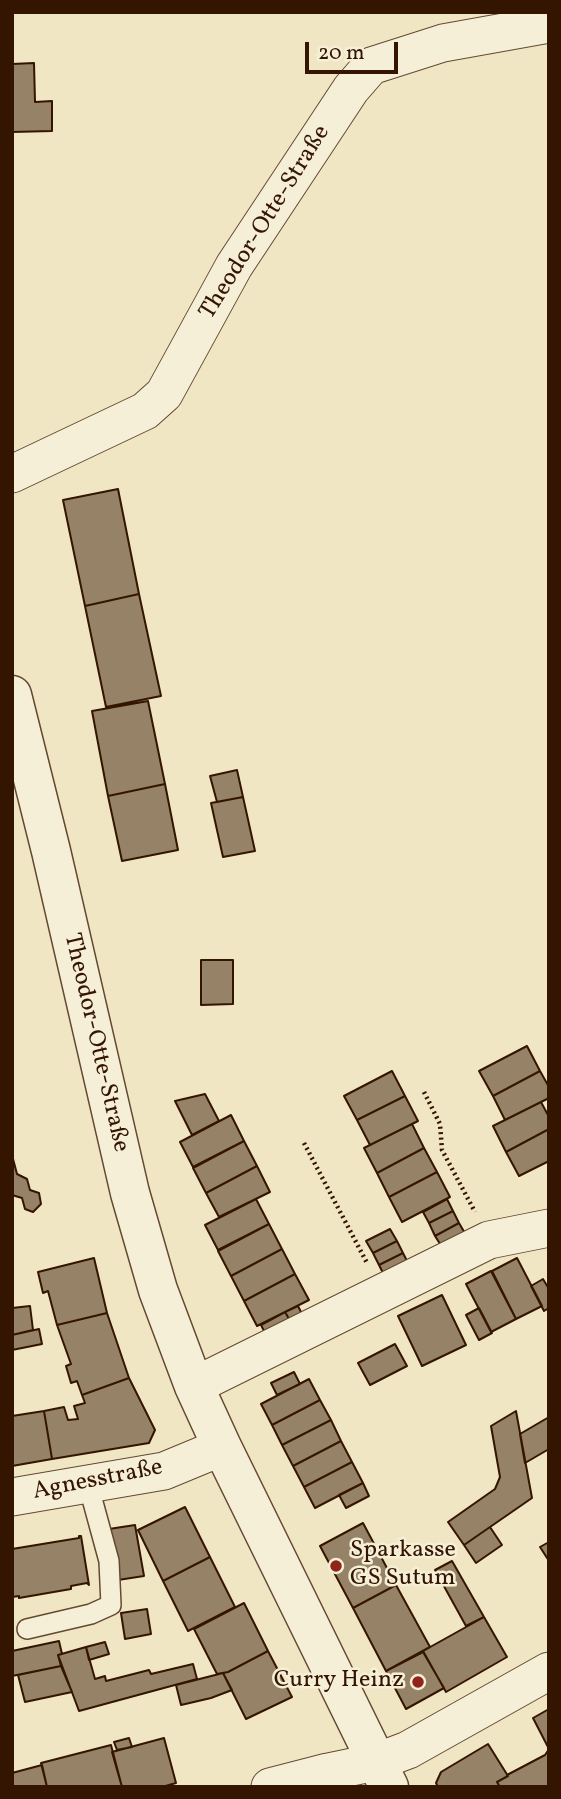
<!DOCTYPE html>
<html>
<head>
<meta charset="utf-8">
<style>
	body { margin:0 }
	#map { position:relative; width:561px; height:1799px; overflow:hidden; background:#f1e6c3; font-family:Vollkorn,serif }
	canvas { display:block }
	.frame { position:absolute; inset:0; border:14px solid #341501; pointer-events:none }
	.scale { position:absolute; left:305px; top:42px; width:93px; height:32px; box-sizing:border-box; border:4px solid #341501; border-top:0; padding-left:9px; font-size:21px; line-height:24px; white-space:nowrap; color:#341501; -webkit-text-stroke:5px #f6efd8; paint-order:stroke }
</style>
</head>
<body>
<div id="map">
<canvas width="561" height="1799"></canvas>
<div class="frame"></div>
<div class="scale">20 m</div>
</div>
<script>
const g = document.querySelector('canvas').getContext('2d');
g.lineJoin = 'round';
function fillPath(path, color) { g.fillStyle = color; g.fill(path, 'evenodd'); }
function stroke(path, color, width, dash) { g.strokeStyle = color; g.lineWidth = width; g.lineCap = dash ? 'butt' : 'round'; g.setLineDash(dash || []); g.stroke(path); }
function write(font, color, halo, rows, align = 'center') {
  g.font = font + ' Vollkorn,serif'; g.lineWidth = 5; g.setLineDash([]); g.textBaseline = 'middle'; g.strokeStyle = halo; g.fillStyle = color; for (const [text, x, y, turn = 0] of rows) {
    g.save(); g.translate(x, y); g.rotate((+turn || 0) * Math.PI / 180); g.textAlign = isNaN(turn) ? turn : align; if (halo) g.strokeText(text, 0, 0); g.fillText(text, 0, 0); g.restore();
  }
}
const building = new Path2D(`
	M 34,63 L 35,102 L 52,101 L 52,131 L 12,132 L 12,64 Z
	M 118,489 L 139,594 L 85,606 L 63,500 Z
	M 139,594 L 161,696 L 106,707 L 85,606 Z
	M 148,701 L 165,784 L 108,796 L 92,711 Z
	M 237,770 L 243,797 L 217,802 L 210,776 Z
	M 165,784 L 178,850 L 122,861 L 108,796 Z
	M 243,797 L 255,851 L 223,857 L 211,803 Z
	M 201,960 L 233,960 L 233,1004 L 201,1005 Z
	M 527,1046 L 540,1071 L 493,1096 L 479,1071 Z
	M 392,1071 L 405,1096 L 357,1120 L 344,1096 Z
	M 540,1071 L 549,1087 L 549,1098 L 505,1120 L 493,1096 Z
	M 205,1094 L 219,1121 L 192,1135 L 175,1101 Z
	M 405,1096 L 418,1121 L 370,1145 L 357,1120 Z
	M 541,1102 L 549,1117 L 549,1129 L 506,1152 L 493,1126 Z
	M 231,1115 L 244,1141 L 193,1167 L 180,1142 Z
	M 412,1124 L 424,1148 L 377,1173 L 364,1148 Z
	M 549,1129 L 549,1161 L 519,1176 L 506,1152 Z
	M 244,1141 L 257,1166 L 206,1193 L 193,1168 Z
	M 424,1148 L 437,1172 L 389,1197 L 377,1173 Z
	M 12,1155 L 17,1174 L 27,1179 L 30,1190 L 39,1193 L 41,1204 L 33,1212 L 25,1209 L 22,1198 L 12,1195 Z
	M 257,1166 L 270,1192 L 219,1217 L 206,1193 Z
	M 437,1172 L 450,1197 L 402,1222 L 389,1197 Z
	M 256,1199 L 269,1224 L 218,1250 L 205,1225 Z
	M 447,1199 L 453,1211 L 429,1223 L 423,1212 Z
	M 453,1211 L 459,1223 L 435,1236 L 429,1223 Z
	M 459,1223 L 466,1235 L 442,1247 L 435,1236 Z
	M 269,1224 L 282,1249 L 231,1276 L 218,1251 Z
	M 390,1229 L 397,1241 L 373,1253 L 366,1241 Z
	M 397,1241 L 403,1253 L 379,1265 L 373,1253 Z
	M 282,1249 L 295,1274 L 244,1301 L 231,1276 Z
	M 403,1253 L 409,1265 L 385,1277 L 379,1265 Z
	M 94,1258 L 107,1313 L 57,1325 L 48,1291 L 43,1293 L 38,1272 Z
	M 517,1258 L 542,1306 L 516,1319 L 492,1271 Z
	M 491,1271 L 516,1319 L 491,1332 L 466,1284 Z
	M 295,1274 L 309,1300 L 257,1326 L 244,1301 Z
	M 543,1279 L 549,1289 L 549,1308 L 544,1311 L 531,1286 Z
	M 442,1295 L 466,1345 L 422,1366 L 398,1316 Z
	M 30,1306 L 33,1330 L 12,1335 L 12,1308 Z
	M 298,1306 L 304,1318 L 292,1324 L 285,1312 Z
	M 479,1308 L 492,1333 L 479,1340 L 466,1315 Z
	M 285,1312 L 292,1324 L 267,1337 L 261,1325 Z
	M 107,1313 L 129,1378 L 82,1395 L 77,1381 L 71,1383 L 66,1366 L 71,1364 L 57,1325 Z
	M 39,1329 L 42,1344 L 12,1350 L 12,1335 Z
	M 395,1344 L 407,1366 L 370,1385 L 358,1363 Z
	M 294,1372 L 300,1384 L 277,1395 L 271,1383 Z
	M 129,1378 L 155,1430 L 149,1443 L 52,1459 L 44,1411 L 64,1407 L 68,1420 L 78,1419 L 74,1406 L 85,1403 L 82,1395 Z
	M 309,1379 L 320,1400 L 272,1425 L 261,1404 Z
	M 320,1400 L 331,1420 L 282,1445 L 272,1425 Z
	M 44,1411 L 52,1459 L 12,1466 L 12,1416 Z
	M 516,1411 L 532,1498 L 464,1545 L 448,1522 L 495,1489 L 500,1477 L 491,1426 Z
	M 549,1417 L 549,1449 L 525,1463 L 520,1434 Z
	M 331,1420 L 341,1441 L 293,1466 L 282,1445 Z
	M 341,1441 L 352,1462 L 304,1487 L 293,1466 Z
	M 352,1462 L 363,1483 L 315,1508 L 304,1487 Z
	M 363,1483 L 369,1496 L 346,1508 L 339,1495 Z
	M 185,1507 L 210,1557 L 163,1581 L 138,1530 Z
	M 363,1523 L 396,1585 L 353,1608 L 320,1546 Z
	M 135,1525 L 144,1576 L 118,1580 L 109,1529 Z
	M 490,1527 L 502,1545 L 476,1563 L 464,1545 Z
	M 79,1536 L 81,1536 L 89,1585 L 87,1583 L 71,1586 L 71,1589 L 19,1598 L 19,1596 L 12,1597 L 12,1549 L 79,1538 Z
	M 549,1542 L 549,1561 L 540,1547 Z
	M 210,1557 L 235,1607 L 188,1631 L 163,1581 Z
	M 452,1561 L 484,1617 L 466,1626 L 435,1570 Z
	M 396,1585 L 430,1647 L 386,1671 L 353,1608 Z
	M 244,1603 L 268,1651 L 228,1672 L 217,1674 L 194,1629 Z
	M 147,1609 L 151,1634 L 125,1639 L 121,1613 Z
	M 484,1617 L 507,1657 L 446,1692 L 423,1651 Z
	M 59,1641 L 62,1654 L 58,1655 L 61,1666 L 12,1676 L 12,1651 Z
	M 105,1642 L 109,1654 L 89,1660 L 86,1647 Z
	M 86,1647 L 95,1679 L 105,1676 L 106,1681 L 149,1670 L 151,1674 L 193,1664 L 197,1679 L 79,1711 L 58,1655 Z
	M 268,1651 L 292,1697 L 246,1719 L 223,1673 L 228,1672 Z
	M 423,1652 L 444,1688 L 406,1709 L 386,1671 Z
	M 61,1666 L 72,1692 L 25,1702 L 18,1675 Z
	M 223,1673 L 232,1690 L 211,1698 L 181,1705 L 176,1685 Z
	M 549,1709 L 549,1749 L 533,1718 Z
	M 129,1738 L 132,1747 L 117,1750 L 114,1742 Z
	M 164,1738 L 176,1783 L 162,1787 L 122,1787 L 112,1752 Z
	M 488,1744 L 508,1776 L 497,1782 L 500,1787 L 438,1787 L 436,1783 L 441,1772 Z
	M 111,1745 L 122,1787 L 47,1787 L 41,1763 Z
	M 549,1749 L 549,1787 L 500,1787 L 497,1782 L 508,1776 L 507,1775 L 545,1755 Z
	M 42,1765 L 47,1787 L 12,1787 L 12,1773 Z`);
fillPath(building, '#968266');
stroke(building, '#341501', 2);
const service = new Path2D(`
	M 27,1629 L 91,1614 L 111,1605 L 109,1561 L 88,1484`);
const minor = new Path2D(`
	M 12,474 L 145,411 L 164,394 L 234,266 L 351,89 L 371,66 L 443,43 L 549,24
	M 194,1386 L 489,1240 L 549,1228
	M 12,1497 L 164,1471 L 222,1447
	M 270,1787 L 328,1772 L 376,1762 L 408,1750 L 549,1671`);
const tertiary = new Path2D(`
	M 12,695 L 51,851 L 130,1193 L 158,1290 L 194,1386 L 222,1447 L 389,1787`);
stroke(service, '#634932', 22);
stroke(minor, '#634932', 39);
stroke(tertiary, '#634932', 41);
stroke(new Path2D(`
	M 424,1092 L 440,1124 L 442,1150 L 475,1212
	M 304,1143 L 367,1263`), '#341501', 4.5, [2, 3.5]);
stroke(service, '#f6efd8', 19);
stroke(minor, '#f6efd8', 37);
stroke(tertiary, '#f6efd8', 38);
for (const [x, y, r, color] of [
	[336,1566,7,"#8f2418"],
	[418,1682,7,"#8f2418"]
]) { const dot = new Path2D(); dot.arc(x, y, r, 0, 2 * Math.PI); g.fillStyle = color; g.fill(dot); stroke(dot, '#f6efd8', 2.5); }
write('24px', '#341501', '#f6efd8', [
	["Theodor-Otte-Straße",266,223,-58],
	["Theodor-Otte-Straße",95,1043,77],
	["Agnesstraße",98,1481,-11]
]);
write('24px', '#341501', '#f6efd8', [
	["Sparkasse",350,1552],
	["GS Sutum",350,1580],
	["Curry Heinz",404,1682,"right"]
], 'left');
</script>
</body>
</html>
